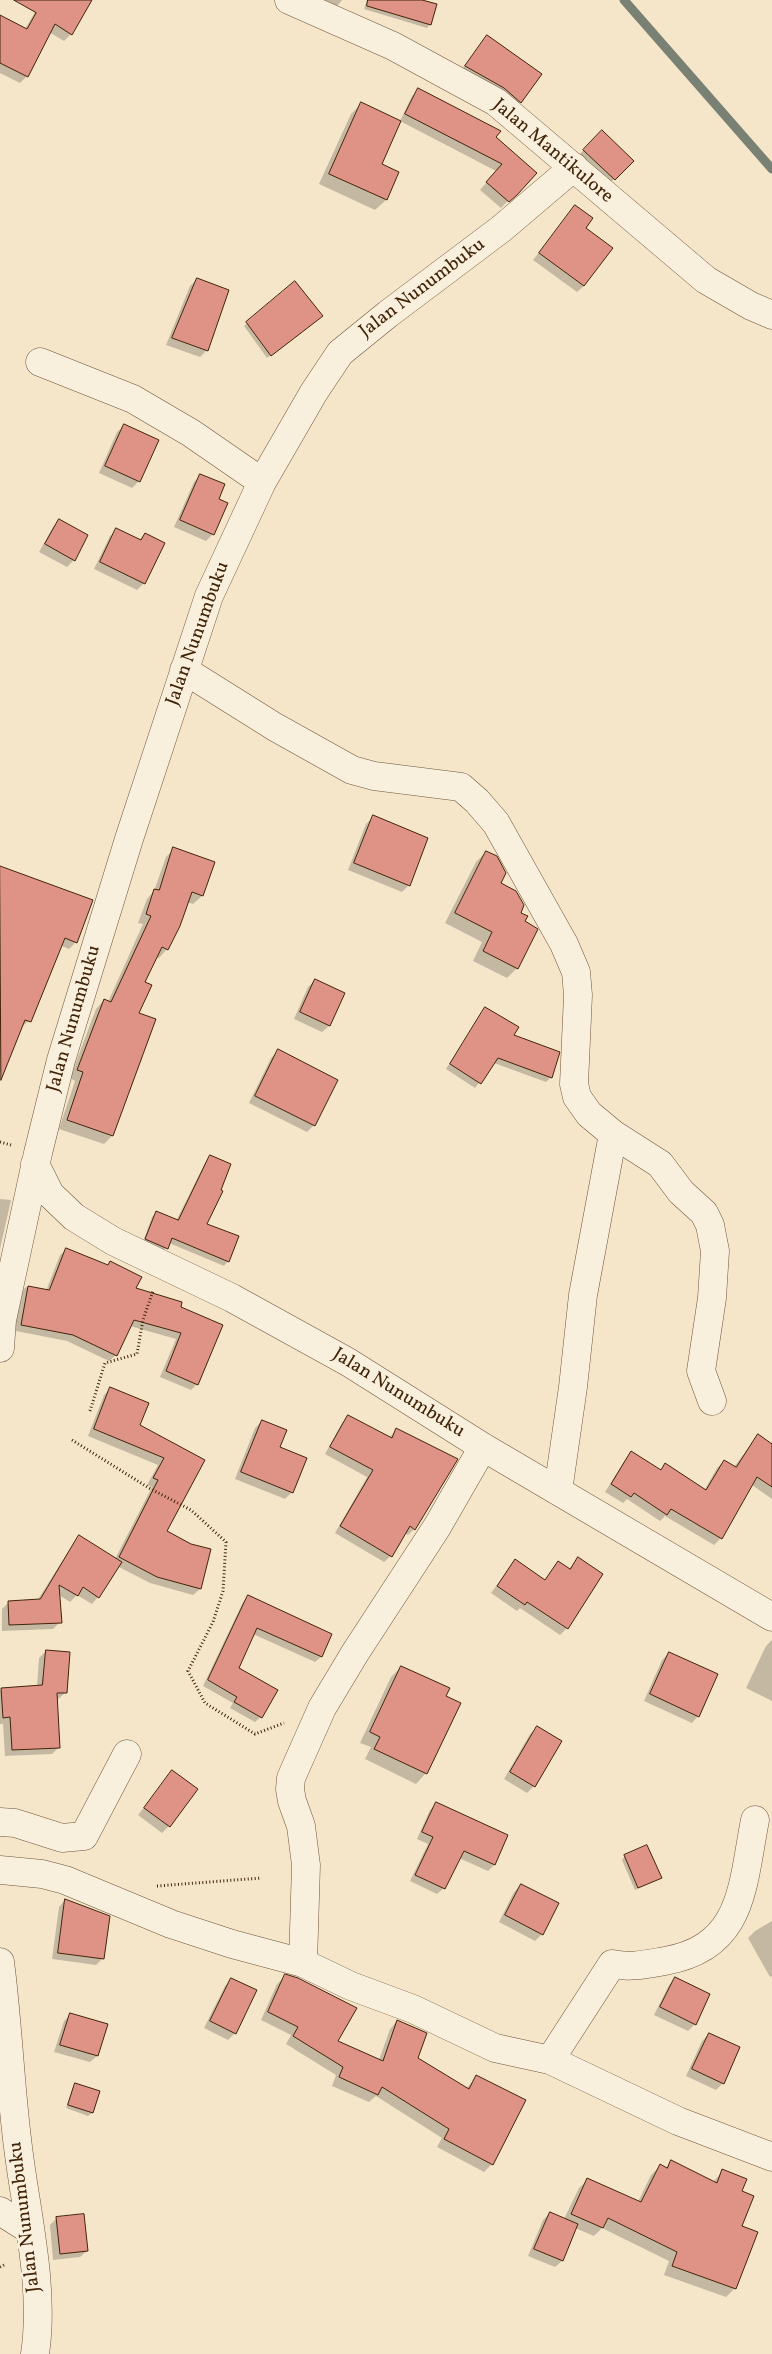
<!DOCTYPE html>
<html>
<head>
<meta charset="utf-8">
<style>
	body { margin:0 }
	canvas { display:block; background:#f5e6ca }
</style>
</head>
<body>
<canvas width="772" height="2354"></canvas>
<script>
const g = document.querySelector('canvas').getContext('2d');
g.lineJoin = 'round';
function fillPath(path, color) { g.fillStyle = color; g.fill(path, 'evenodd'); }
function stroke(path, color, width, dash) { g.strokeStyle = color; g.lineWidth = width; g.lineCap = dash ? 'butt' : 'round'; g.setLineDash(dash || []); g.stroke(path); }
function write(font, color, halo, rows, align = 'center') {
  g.font = font + ' Vollkorn,serif'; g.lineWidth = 5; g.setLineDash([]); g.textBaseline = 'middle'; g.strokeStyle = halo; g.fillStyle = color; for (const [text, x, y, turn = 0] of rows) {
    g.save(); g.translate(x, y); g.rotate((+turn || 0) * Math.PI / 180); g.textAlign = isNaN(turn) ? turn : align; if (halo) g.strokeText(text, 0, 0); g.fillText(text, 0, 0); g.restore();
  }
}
fillPath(new Path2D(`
	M 42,0 L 91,0 L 71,34 L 64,41 L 49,32 L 27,76 L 20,83 L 0,73 L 0,17 L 25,29 Z
	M 300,0 L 342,0 L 331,14 Z
	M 367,0 L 418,0 L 430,24 L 427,28 L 364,9 Z
	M 487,36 L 520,102 L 513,109 L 459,73 Z
	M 419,90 L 495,138 L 535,173 L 501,208 L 480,190 L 496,171 L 400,121 L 380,165 L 397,173 L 386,200 L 375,210 L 319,184 L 351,114 L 361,104 L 400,121 L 412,96 Z
	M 602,131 L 632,161 L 607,186 L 577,157 Z
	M 575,207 L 584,228 L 584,286 L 577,292 L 533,260 Z
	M 197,279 L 207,350 L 200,357 L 166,345 L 190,286 Z
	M 295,283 L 318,319 L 267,358 L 244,326 Z
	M 124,426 L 139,481 L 132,488 L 99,473 L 117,432 Z
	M 201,475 L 217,500 L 213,534 L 206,541 L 174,527 L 194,482 Z
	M 59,520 L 74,560 L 67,567 L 39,552 L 53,527 Z
	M 117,530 L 139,540 L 145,534 L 144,583 L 137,590 L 94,569 L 110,536 Z
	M 373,817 L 409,885 L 402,892 L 348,870 L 366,824 Z
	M 174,849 L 213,863 L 202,896 L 193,904 L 187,902 L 167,949 L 159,958 L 156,957 L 144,983 L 112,1136 L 104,1144 L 59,1129 L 75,1081 L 70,1078 L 96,1009 L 104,1000 L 108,1002 L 143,924 L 138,923 L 147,899 L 154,891 L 166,857 Z
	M 486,852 L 500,884 L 523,922 L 517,968 L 507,978 L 473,961 L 482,942 L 445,923 L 476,862 Z
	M 0,867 L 92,900 L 76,942 L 69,949 L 60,945 L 29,1021 L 21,1027 L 4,1069 L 0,1073 Z
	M 315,980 L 329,1026 L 322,1032 L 294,1019 L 308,987 Z
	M 485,1009 L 513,1036 L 551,1077 L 546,1082 L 494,1063 L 475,1088 L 446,1069 Z
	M 278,1051 L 314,1125 L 307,1132 L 249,1103 L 271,1058 Z
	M 210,1157 L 205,1225 L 228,1261 L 224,1266 L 169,1243 L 163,1252 L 142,1244 L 152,1217 L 156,1213 L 176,1221 L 206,1161 Z
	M 0,1199 L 11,1200 L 0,1249 Z
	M 67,1249 L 107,1266 L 110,1262 L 134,1289 L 179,1308 L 197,1384 L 191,1390 L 160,1377 L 176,1339 L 130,1326 L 116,1355 L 109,1361 L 67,1341 L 16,1331 L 16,1326 L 13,1325 L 20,1293 L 26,1287 L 46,1291 L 60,1255 Z
	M 111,1388 L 139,1425 L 204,1461 L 166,1532 L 200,1589 L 193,1595 L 150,1583 L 117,1566 L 98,1597 L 92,1604 L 77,1595 L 70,1602 L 59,1595 L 60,1622 L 53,1629 L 2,1631 L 2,1609 L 9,1602 L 37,1601 L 73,1544 L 79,1537 L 115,1559 L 152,1487 L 147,1485 L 158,1465 L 88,1436 L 104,1395 Z
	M 348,1416 L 389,1438 L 397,1429 L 414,1529 L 408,1535 L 404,1533 L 391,1556 L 384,1562 L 335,1533 L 367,1477 L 325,1454 L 342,1423 Z
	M 262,1421 L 279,1447 L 292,1492 L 285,1499 L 235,1479 L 255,1428 Z
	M 758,1435 L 772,1445 L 772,1499 L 752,1485 L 721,1538 L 714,1545 L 665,1516 L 660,1521 L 627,1499 L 623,1503 L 605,1492 L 625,1460 L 631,1453 L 660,1471 L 666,1465 L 704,1491 L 717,1468 L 724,1461 L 734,1467 Z
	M 578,1559 L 567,1628 L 560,1635 L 520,1608 L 517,1611 L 491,1593 L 515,1561 L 544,1581 L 558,1563 L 568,1570 Z
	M 248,1596 L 331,1634 L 321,1657 L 315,1662 L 253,1634 L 237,1668 L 261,1717 L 255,1722 L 230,1708 L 233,1703 L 203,1686 L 243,1602 Z
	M 772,1640 L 772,1701 L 746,1688 L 766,1646 Z
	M 46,1651 L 65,1693 L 57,1700 L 59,1747 L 52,1754 L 5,1756 L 3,1724 L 0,1724 L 0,1690 L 37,1687 L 39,1658 Z
	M 669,1653 L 698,1716 L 692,1723 L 644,1701 L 662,1660 Z
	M 401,1667 L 444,1697 L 426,1773 L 416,1784 L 365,1759 L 371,1747 L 360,1743 L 391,1677 Z
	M 537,1728 L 534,1786 L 527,1793 L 504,1779 L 530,1734 Z
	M 173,1771 L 169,1826 L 162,1833 L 138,1815 Z
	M 436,1804 L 507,1836 L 494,1865 L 488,1871 L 459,1858 L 444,1888 L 437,1894 L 410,1881 L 428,1844 L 417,1839 L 430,1810 Z
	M 625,1856 L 660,1877 L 635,1890 L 622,1860 Z
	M 521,1885 L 542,1934 L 535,1941 L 499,1922 L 514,1892 Z
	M 65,1900 L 103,1958 L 96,1965 L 52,1959 L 59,1907 Z
	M 772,1921 L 772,1976 L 770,1977 L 748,1938 L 755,1931 Z
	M 286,1976 L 336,2041 L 379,2060 L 390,2029 L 397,2021 L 417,2058 L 466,2089 L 477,2076 L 492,2164 L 484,2172 L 437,2147 L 442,2138 L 376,2096 L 369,2102 L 332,2086 L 336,2075 L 286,2044 L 291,2035 L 261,2020 L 277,1984 Z
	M 676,1978 L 695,2024 L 688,2031 L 654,2015 L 669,1985 Z
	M 232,1979 L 235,2033 L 228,2040 L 204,2028 L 225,1986 Z
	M 71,2014 L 97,2056 L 90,2062 L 54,2052 L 64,2021 Z
	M 709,2034 L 723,2083 L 716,2090 L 686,2076 L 702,2041 Z
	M 76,2084 L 99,2092 L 92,2113 L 88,2116 L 66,2108 L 73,2087 Z
	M 672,2162 L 713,2182 L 723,2171 L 741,2192 L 741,2227 L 735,2288 L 726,2297 L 664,2275 L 669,2261 L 602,2228 L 594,2236 L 575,2228 L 562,2261 L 555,2267 L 528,2256 L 543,2220 L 550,2213 L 564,2219 L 579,2188 L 588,2179 L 638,2202 L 651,2175 L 660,2166 L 665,2168 Z
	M 57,2218 L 87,2251 L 80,2257 L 53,2260 L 50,2225 Z`), '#0003');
stroke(new Path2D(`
	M 624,0 L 772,169`), '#798074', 9);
const building = new Path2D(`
	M 14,0 L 92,0 L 72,35 L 55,24 L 28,77 L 0,63 L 0,15 L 27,29 L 36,13 Z
	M 368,0 L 422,0 L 437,4 L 431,25 L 367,6 Z
	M 487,35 L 542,74 L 521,103 L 504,88 L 465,66 Z
	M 418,88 L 501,131 L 496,137 L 537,173 L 517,195 L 509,202 L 486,182 L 502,164 L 405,114 Z
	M 361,102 L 401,121 L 382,164 L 399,172 L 387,200 L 329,174 Z
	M 602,130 L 634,161 L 615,180 L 583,150 Z
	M 575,205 L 593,218 L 586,228 L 613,248 L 584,286 L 539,253 Z
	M 197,278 L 229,290 L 208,351 L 172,338 Z
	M 295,281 L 323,316 L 271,356 L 246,322 Z
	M 124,424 L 159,440 L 140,482 L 105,466 Z
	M 200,474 L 225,484 L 219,499 L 228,503 L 214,535 L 180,520 Z
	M 59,519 L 88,535 L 75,561 L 45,544 Z
	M 116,528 L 141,540 L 145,533 L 165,543 L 145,584 L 100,562 Z
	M 373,815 L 428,838 L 410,886 L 354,863 Z
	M 173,847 L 215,862 L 203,896 L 192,892 L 180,926 L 168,950 L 162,947 L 145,982 L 152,985 L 139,1013 L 156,1019 L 113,1136 L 67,1120 L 83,1072 L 77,1070 L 104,999 L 111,1002 L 151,916 L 146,914 L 154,889 L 159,890 Z
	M 486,851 L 497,856 L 506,873 L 501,883 L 516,891 L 524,905 L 521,913 L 528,916 L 525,921 L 538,929 L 518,969 L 483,951 L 492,932 L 455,913 Z
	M 0,866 L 93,900 L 77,943 L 65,938 L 31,1022 L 25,1020 L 1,1080 Z
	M 315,979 L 345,993 L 330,1026 L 300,1012 Z
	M 485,1007 L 519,1027 L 514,1035 L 560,1052 L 552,1078 L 498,1058 L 481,1084 L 450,1064 Z
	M 278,1049 L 338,1080 L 315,1126 L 255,1096 Z
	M 210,1155 L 231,1164 L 221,1190 L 223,1191 L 207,1224 L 239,1236 L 229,1262 L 172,1238 L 168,1249 L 145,1239 L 156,1211 L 178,1220 Z
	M 66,1248 L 108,1265 L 110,1261 L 142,1277 L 136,1288 L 182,1302 L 181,1307 L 223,1325 L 198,1385 L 166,1371 L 181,1333 L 134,1320 L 117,1356 L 73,1335 L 21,1325 L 28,1286 L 49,1290 Z
	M 110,1387 L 149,1403 L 140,1425 L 205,1460 L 167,1531 L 191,1544 L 211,1549 L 201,1589 L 157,1577 L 119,1557 L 158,1480 L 153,1478 L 164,1458 L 94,1429 Z
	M 348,1415 L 392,1438 L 396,1428 L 458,1459 L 415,1530 L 410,1526 L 392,1557 L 340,1526 L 373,1470 L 330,1447 Z
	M 262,1420 L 287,1430 L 280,1447 L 307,1458 L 293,1493 L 241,1472 Z
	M 758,1434 L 772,1444 L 772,1487 L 757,1477 L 722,1539 L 671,1509 L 667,1515 L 634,1493 L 631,1497 L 611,1484 L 631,1451 L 661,1470 L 665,1463 L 706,1490 L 724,1460 L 736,1467 Z
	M 79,1535 L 122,1562 L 99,1598 L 83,1587 L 78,1596 L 59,1585 L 62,1623 L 9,1625 L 8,1601 L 40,1599 Z
	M 578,1557 L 603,1574 L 568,1629 L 527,1602 L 525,1605 L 497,1586 L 515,1559 L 545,1580 L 558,1561 L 570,1569 Z
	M 248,1595 L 332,1634 L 322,1657 L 257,1628 L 239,1668 L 278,1690 L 262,1718 L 234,1702 L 237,1697 L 208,1680 Z
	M 46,1650 L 70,1652 L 67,1693 L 57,1693 L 60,1748 L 12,1750 L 10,1717 L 3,1718 L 1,1688 L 42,1685 Z
	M 669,1652 L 718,1674 L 699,1717 L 650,1694 Z
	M 401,1666 L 450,1688 L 446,1696 L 461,1703 L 427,1774 L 374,1749 L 380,1737 L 370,1732 Z
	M 537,1726 L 562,1741 L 535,1787 L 510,1772 Z
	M 172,1770 L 198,1789 L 170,1827 L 144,1808 Z
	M 436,1802 L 508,1835 L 495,1865 L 464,1851 L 445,1889 L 415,1875 L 433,1837 L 422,1832 Z
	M 647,1845 L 662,1878 L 638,1888 L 624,1855 Z
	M 521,1884 L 559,1903 L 543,1935 L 505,1915 Z
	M 65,1899 L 110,1916 L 104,1959 L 58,1953 Z
	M 285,1974 L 298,1978 L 357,2008 L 338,2041 L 383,2061 L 397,2020 L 427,2033 L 418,2058 L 469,2089 L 476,2075 L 526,2100 L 493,2165 L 444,2139 L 449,2129 L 382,2087 L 378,2095 L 339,2077 L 343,2067 L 293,2036 L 298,2027 L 268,2012 Z
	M 675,1977 L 710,1994 L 696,2025 L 660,2007 Z
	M 231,1978 L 257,1990 L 236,2034 L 210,2021 Z
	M 70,2013 L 108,2024 L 98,2056 L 60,2045 Z
	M 709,2033 L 740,2047 L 724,2084 L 692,2069 Z
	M 75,2083 L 100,2091 L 93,2113 L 68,2105 Z
	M 671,2160 L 717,2183 L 722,2169 L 747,2179 L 742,2191 L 754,2196 L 742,2226 L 758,2232 L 736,2289 L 672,2266 L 677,2252 L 608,2218 L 603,2228 L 571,2214 L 587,2178 L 641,2202 L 660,2164 L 667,2168 Z
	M 550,2212 L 578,2224 L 563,2261 L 534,2249 Z
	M 84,2214 L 88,2251 L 60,2254 L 56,2217 Z`);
fillPath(building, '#df9386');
stroke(building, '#422409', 1);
const minor = new Path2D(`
	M 289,0 L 393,46 L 496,102 L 706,280 L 751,306 L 772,315
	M 40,362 L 133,399 L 191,433 L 262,482
	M 184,670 L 275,727 L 352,770 L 374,776 L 461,787 L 477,801 L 496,823 L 564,944 L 576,972 L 578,995 L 574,1084 L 577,1097 L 589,1114 L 613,1134 L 660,1164 L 681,1192 L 704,1213 L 710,1225 L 715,1251 L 712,1298 L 701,1371 L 712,1401
	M 35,1164 L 50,1194 L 74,1217 L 113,1241 L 232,1298 L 348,1362 L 483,1447 L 772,1617
	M 0,1348 L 2,1320 L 38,1153 L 61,1060 L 129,839 L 209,596 L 262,482 L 314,392 L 340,353 L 388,314 L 501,229 L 574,167
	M 558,1491 L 573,1387 L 583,1295 L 613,1134
	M 0,1822 L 15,1823 L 62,1838 L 84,1836 L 127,1754
	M 0,1870 L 42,1874 L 65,1880 L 171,1924 L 232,1944 L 303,1963 L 351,1986 L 413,2009 L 495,2048 L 550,2060 L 678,2121 L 772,2157
	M 0,1962 C 8,2023 10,2085 18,2147 C 26,2213 45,2287 35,2354
	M 303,1963 L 306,1865 L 301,1826 L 292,1801 L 290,1789 L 291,1778 L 322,1708 L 355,1653 L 437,1527 L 483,1447
	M 550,2060 L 612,1964 C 630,1968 647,1964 665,1961 C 744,1947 742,1886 755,1820
	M 0,2211 L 30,2230`);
stroke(minor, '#6f5439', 29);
stroke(new Path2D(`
	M 0,1142 L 11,1145
	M 90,1411 L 105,1363 L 137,1354 L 143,1320 L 153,1291
	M 72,1440 L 149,1488 L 191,1510 L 226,1542 L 223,1591 L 213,1622 L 188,1671 L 205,1703 L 255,1734 L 284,1723
	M 157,1886 L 261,1878
	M 0,2267 L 6,2264`), '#422409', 3, [1, 2.5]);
stroke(minor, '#f8efdd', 28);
write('19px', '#422409', '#f8efdd', [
	["Jalan Mantikulore",552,152,40],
	["Jalan Nunumbuku",423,289,-37],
	["Jalan Nunumbuku",199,634,-70],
	["Jalan Nunumbuku",75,1019,-74],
	["Jalan Nunumbuku",398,1394,32],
	["Jalan Nunumbuku",26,2217,-97]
]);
</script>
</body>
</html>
